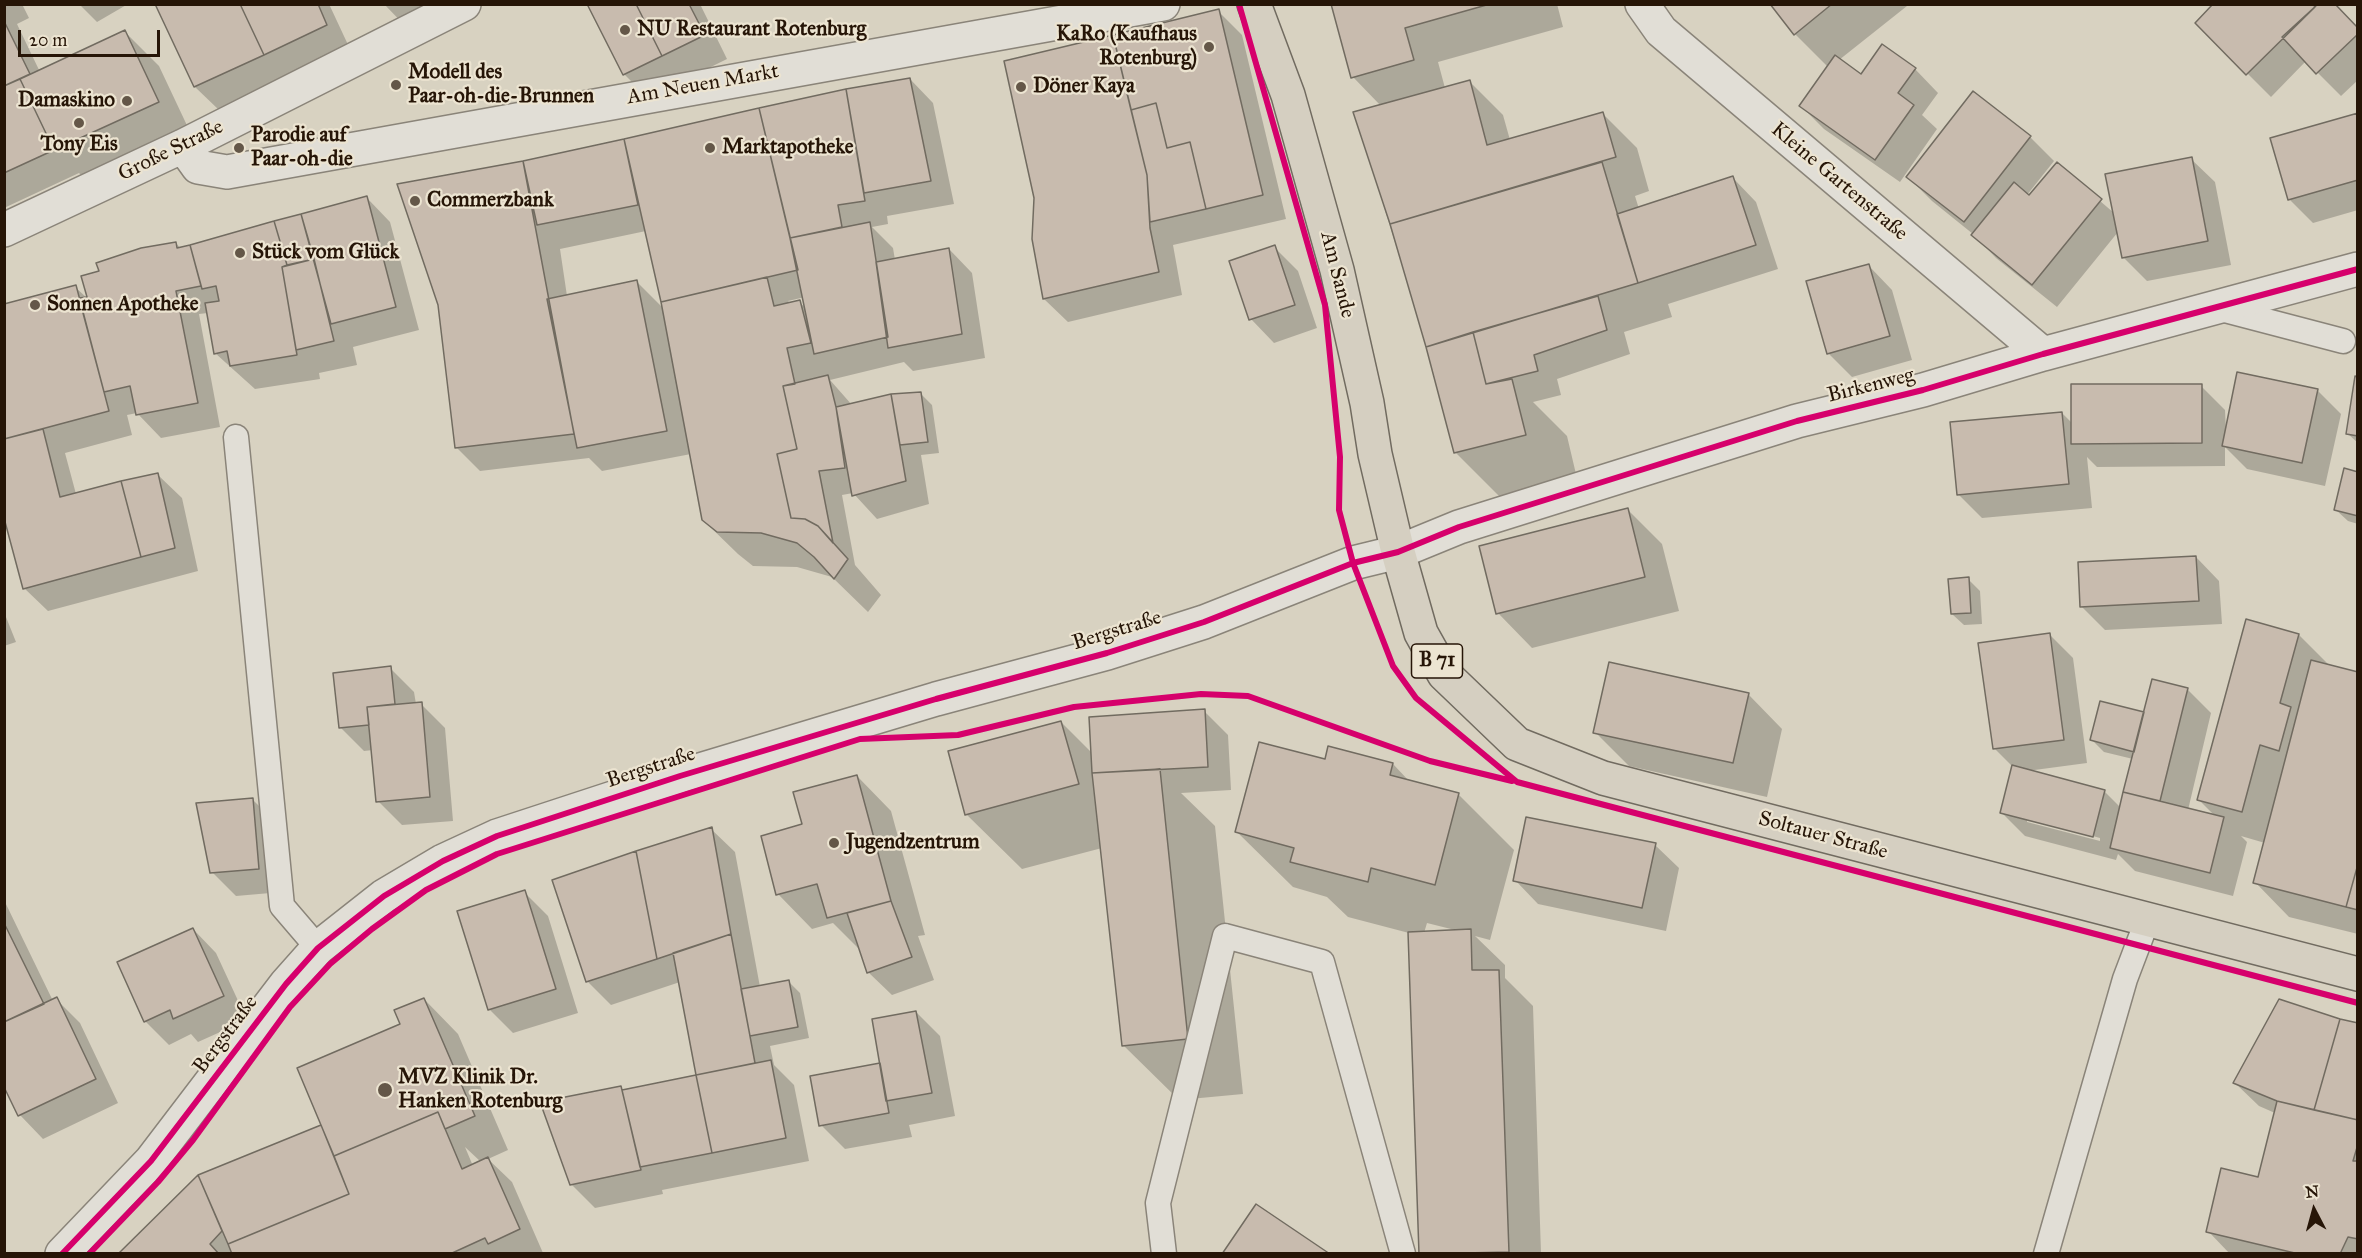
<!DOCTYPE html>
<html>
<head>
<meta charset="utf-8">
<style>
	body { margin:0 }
	#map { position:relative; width:2362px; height:1258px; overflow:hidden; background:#d8d2c1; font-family:"IM FELL Great Primer",serif }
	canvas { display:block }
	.frame { position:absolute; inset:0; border:6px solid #261507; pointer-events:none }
	.north { position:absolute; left:2284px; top:1180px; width:60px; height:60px; -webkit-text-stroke:4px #ece4d1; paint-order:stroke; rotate:354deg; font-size:16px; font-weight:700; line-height:24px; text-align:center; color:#261507 }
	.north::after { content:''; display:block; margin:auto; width:21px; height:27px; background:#261507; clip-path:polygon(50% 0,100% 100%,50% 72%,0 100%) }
	.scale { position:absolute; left:18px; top:30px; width:142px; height:27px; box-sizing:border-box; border:3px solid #261507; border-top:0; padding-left:8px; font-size:18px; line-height:21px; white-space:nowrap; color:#261507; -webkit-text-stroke:4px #ece4d1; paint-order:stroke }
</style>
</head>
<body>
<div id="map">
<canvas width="2362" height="1258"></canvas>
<div class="frame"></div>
<div class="north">N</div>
<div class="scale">20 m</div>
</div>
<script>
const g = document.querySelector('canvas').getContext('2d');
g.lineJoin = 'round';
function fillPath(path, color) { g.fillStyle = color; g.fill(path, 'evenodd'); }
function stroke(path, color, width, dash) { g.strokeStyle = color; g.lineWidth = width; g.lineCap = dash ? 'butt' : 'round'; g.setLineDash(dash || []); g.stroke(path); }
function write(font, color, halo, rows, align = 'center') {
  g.font = font + ' "IM FELL Great Primer",serif'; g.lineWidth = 4.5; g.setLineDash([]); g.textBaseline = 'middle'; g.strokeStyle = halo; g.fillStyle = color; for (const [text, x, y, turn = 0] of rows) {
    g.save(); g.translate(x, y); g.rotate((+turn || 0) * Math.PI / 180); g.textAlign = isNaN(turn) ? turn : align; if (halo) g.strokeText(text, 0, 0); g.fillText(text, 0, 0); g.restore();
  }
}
fillPath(new Path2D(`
	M 4,4 L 22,4 L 29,18 L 17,24 L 40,72 L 125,32 L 159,66 L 192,136 L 89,183 L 79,173 L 4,208 Z
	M 79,4 L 128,4 L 97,22 Z
	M 156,4 L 329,4 L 350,49 L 219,110 L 195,87 Z
	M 384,4 L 468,4 L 412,33 Z
	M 589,4 L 700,4 L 727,59 L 648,98 L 624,74 Z
	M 1332,4 L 1557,4 L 1563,27 L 1438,62 L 1445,88 L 1469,81 L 1503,115 L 1510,140 L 1603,114 L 1637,148 L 1649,191 L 1635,196 L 1639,209 L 1733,178 L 1756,202 L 1778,269 L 1668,304 L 1672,317 L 1624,332 L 1630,354 L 1557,379 L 1561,395 L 1533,402 L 1567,436 L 1580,491 L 1510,507 L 1455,452 L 1427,346 L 1355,113 L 1381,106 L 1353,77 Z
	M 1772,4 L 1907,6 L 1839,60 L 1861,76 L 1915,69 L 1938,93 L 1922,115 L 1937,129 L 1900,182 L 1824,129 L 1801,106 L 1828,67 L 1795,34 Z
	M 2315,9 L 2358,29 L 2358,80 L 2341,96 L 2306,61 L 2271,97 L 2197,23 Z
	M 1218,11 L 1242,35 L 1286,219 L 1173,245 L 1182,295 L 1068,322 L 1044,299 Z
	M 910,79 L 933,103 L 954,204 L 887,216 L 888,224 L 872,227 L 893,248 L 895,260 L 949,249 L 972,273 L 985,358 L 913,371 L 904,362 L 830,380 L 852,405 L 892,396 L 920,393 L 932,405 L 939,453 L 921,455 L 929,504 L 877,519 L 853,493 L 842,495 L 855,565 L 881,595 L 868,612 L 832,577 L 797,567 L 753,566 L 738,554 L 703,520 L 691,454 L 602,471 L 589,458 L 480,471 L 456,447 L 439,305 L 399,185 L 524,162 L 846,91 ZM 646,231 L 664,309 L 637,282 L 567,296 L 560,249 ZM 805,297 L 807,309 L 799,302 L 791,304 L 788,301 Z
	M 1973,93 L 2030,137 L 2054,161 L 2027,195 L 2030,197 L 2057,164 L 2114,213 L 2191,159 L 2215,182 L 2231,265 L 2147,281 L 2123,257 L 2118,232 L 2057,307 L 1996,258 L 1973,234 L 1932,201 L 1908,177 Z
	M 2358,114 L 2358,210 L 2313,223 L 2289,199 Z
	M 367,198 L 390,222 L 419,330 L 353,347 L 357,365 L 319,373 L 320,379 L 255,389 L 215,353 L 208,313 L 199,314 L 220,427 L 161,438 L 137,413 L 127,415 L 132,435 L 65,453 L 76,494 L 158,475 L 182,498 L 198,571 L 48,611 L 24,588 L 4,512 L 4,306 L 75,287 L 87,298 L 176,243 L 181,249 L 190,247 Z
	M 1274,247 L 1298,271 L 1317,328 L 1274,343 L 1251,319 Z
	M 1869,266 L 1892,290 L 1912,360 L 1852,377 L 1828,353 Z
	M 2358,378 L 2358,443 L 2347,433 Z
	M 2201,386 L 2225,410 L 2226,431 L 2317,390 L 2341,414 L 2325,486 L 2247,469 L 2225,447 L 2225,466 L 2097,467 L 2087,457 L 2092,508 L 1982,518 L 1958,494 L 2062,413 L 2073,424 Z
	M 2358,473 L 2358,524 L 2348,521 L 2336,510 Z
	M 1628,510 L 1662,544 L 1679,611 L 1532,648 L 1498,613 Z
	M 2196,557 L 2219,581 L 2222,624 L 2105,630 L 2081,606 Z
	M 1968,579 L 1980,591 L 1982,624 L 1964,625 L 1952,614 Z
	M 4,612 L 16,642 L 4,646 Z
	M 2049,634 L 2073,658 L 2087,763 L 2027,771 L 2104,791 L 2121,808 L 2133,759 L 2104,752 L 2092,740 L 2145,714 L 2153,681 L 2188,690 L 2211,713 L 2188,810 L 2216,817 L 2199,800 L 2299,635 L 2331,667 L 2358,674 L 2358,934 L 2289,917 L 2255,882 L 2265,843 L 2241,836 L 2247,842 L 2233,896 L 2135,871 L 2118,854 L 2116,860 L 2025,836 L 2001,812 L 2013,767 L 1994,748 ZM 2027,818 L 2100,838 L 2100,841 L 2027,822 Z
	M 390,668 L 414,692 L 416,704 L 421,704 L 445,728 L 453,821 L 402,825 L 378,801 L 373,750 L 364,751 L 340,727 Z
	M 1748,694 L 1782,729 L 1767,797 L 1629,766 L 1595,732 Z
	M 1204,711 L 1228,735 L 1231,790 L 1181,793 L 1215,826 L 1243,1094 L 1179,1100 L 1123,1045 L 1102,848 L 1022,869 L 966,814 L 1061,722 L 1093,754 Z
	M 1329,748 L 1393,764 L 1409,781 L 1458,794 L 1514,850 L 1490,940 L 1475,936 L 1505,965 L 1505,978 L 1533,1006 L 1541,1254 L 1420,1254 L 1409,933 L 1348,917 L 1327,897 L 1293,887 L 1237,832 L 1326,761 ZM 1427,923 L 1455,930 L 1424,933 Z
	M 857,776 L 891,811 L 925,935 L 918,936 L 934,980 L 892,995 L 868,972 L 861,951 L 833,923 L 812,929 L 778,894 Z
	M 252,799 L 276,823 L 282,892 L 236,896 L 212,872 Z
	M 711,829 L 735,852 L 760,987 L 789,982 L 800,993 L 809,1038 L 770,1046 L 774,1065 L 794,1085 L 809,1161 L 662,1190 L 663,1194 L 595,1208 L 571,1184 L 620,1088 L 624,1091 L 698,1076 L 680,982 L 611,1005 L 587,981 Z
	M 1655,845 L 1679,868 L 1666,931 L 1538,904 L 1515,880 Z
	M 524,892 L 548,916 L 578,1013 L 513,1033 L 489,1009 Z
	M 4,900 L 53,1001 L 56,999 L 80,1023 L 118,1103 L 43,1139 L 20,1115 L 4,1083 Z
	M 193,929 L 216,953 L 247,1020 L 198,1042 L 191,1034 L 169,1045 L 145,1021 Z
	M 424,999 L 458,1034 L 508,1150 L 488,1159 L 512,1182 L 543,1253 L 120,1254 L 199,1177 L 323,1126 ZM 465,1147 L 481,1162 L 473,1166 Z
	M 916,1012 L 940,1036 L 955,1116 L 909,1125 L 912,1137 L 845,1149 L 821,1125 L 881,1064 Z
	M 2358,1025 L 2358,1254 L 2230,1254 L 2208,1231 L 2259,1179 L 2275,1113 L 2259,1106 L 2235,1083 Z`), '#0003');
const building = new Path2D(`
	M 155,4 L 240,4 L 264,55 L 194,87 Z
	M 240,4 L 318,4 L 327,25 L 264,55 Z
	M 587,4 L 636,4 L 662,56 L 623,75 Z
	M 636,4 L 689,4 L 705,35 L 662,56 Z
	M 1331,4 L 1490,4 L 1405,28 L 1414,60 L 1351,78 Z
	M 1770,4 L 1832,4 L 1794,35 Z
	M 2213,4 L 2313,4 L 2315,7 L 2246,75 L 2195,23 Z
	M 2318,4 L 2335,4 L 2358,28 L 2358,34 L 2316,74 L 2282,37 Z
	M 1219,9 L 1263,195 L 1206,209 L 1190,142 L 1167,148 L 1156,103 L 1131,110 L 1113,35 Z
	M 4,21 L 30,74 L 4,86 Z
	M 125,30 L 159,102 L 54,150 L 20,79 Z
	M 1113,35 L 1147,175 L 1150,228 L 1159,272 L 1043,299 L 1032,239 L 1034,198 L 1004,61 Z
	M 1882,44 L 1916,68 L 1898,93 L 1914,105 L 1875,160 L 1799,106 L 1835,55 L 1861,74 Z
	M 910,78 L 931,181 L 864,193 L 846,89 Z
	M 20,79 L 54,150 L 4,173 L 4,86 Z
	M 1470,80 L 1487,145 L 1603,112 L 1616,157 L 1390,224 L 1353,112 Z
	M 846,89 L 865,201 L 838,205 L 842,227 L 790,238 L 759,108 Z
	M 1973,91 L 2031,136 L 1964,222 L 1906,177 Z
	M 1156,103 L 1167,148 L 1190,142 L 1206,209 L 1150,222 L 1147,175 L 1131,110 Z
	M 759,108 L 798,270 L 661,302 L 624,139 Z
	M 2358,113 L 2358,180 L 2288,200 L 2270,138 Z
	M 624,139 L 638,205 L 537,225 L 523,161 Z
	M 2192,157 L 2208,241 L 2122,258 L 2105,174 Z
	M 523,161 L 574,434 L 455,448 L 438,305 L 397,184 Z
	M 1602,162 L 1638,283 L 1426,347 L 1390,224 Z
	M 2057,162 L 2102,199 L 2032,285 L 1971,235 L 2014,182 L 2029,195 Z
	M 1733,176 L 1756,245 L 1638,283 L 1617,214 Z
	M 367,196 L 396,307 L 331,324 L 301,214 Z
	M 301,214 L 314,259 L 287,265 L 274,221 Z
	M 274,221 L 287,265 L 282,267 L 297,355 L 230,366 L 227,351 L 214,354 L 205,303 L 219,301 L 216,286 L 202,289 L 190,245 Z
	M 870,222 L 888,337 L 814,354 L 790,238 Z
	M 176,242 L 177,248 L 190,245 L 201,286 L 176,291 L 198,403 L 136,415 L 130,386 L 104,392 L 79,298 L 87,297 L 81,276 L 99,271 L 96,263 L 141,248 Z
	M 1275,245 L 1295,305 L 1249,320 L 1229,261 Z
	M 949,248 L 962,334 L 888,348 L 876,262 Z
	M 314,259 L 334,341 L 296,350 L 282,267 Z
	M 1869,264 L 1890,336 L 1827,354 L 1806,281 Z
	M 767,277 L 774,306 L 800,300 L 811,343 L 787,348 L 795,384 L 783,386 L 797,449 L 777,454 L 791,518 L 805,519 L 818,526 L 848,559 L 834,579 L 814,557 L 797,543 L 761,533 L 717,532 L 702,520 L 661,302 Z
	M 637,280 L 667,431 L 577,448 L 547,299 Z
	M 76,285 L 109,411 L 4,439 L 4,304 Z
	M 1598,296 L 1607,330 L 1534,355 L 1538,371 L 1486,384 L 1473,332 Z
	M 1473,332 L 1486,384 L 1512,379 L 1526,435 L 1454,453 L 1426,347 Z
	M 2237,372 L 2318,389 L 2302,463 L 2222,446 Z
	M 828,375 L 836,407 L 845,468 L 819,471 L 833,543 L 818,526 L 805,519 L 791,518 L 777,454 L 797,449 L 783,386 Z
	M 2355,376 L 2358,377 L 2358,436 L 2346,434 Z
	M 2071,384 L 2202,384 L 2202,443 L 2071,444 Z
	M 921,392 L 928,442 L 900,445 L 891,394 Z
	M 891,394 L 906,481 L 852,496 L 836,407 Z
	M 2062,412 L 2069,484 L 1957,495 L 1950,422 Z
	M 43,429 L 60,497 L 121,481 L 141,557 L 23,589 L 4,518 L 4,439 Z
	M 2344,468 L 2358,472 L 2358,516 L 2334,510 Z
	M 158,473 L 175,548 L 141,557 L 121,481 Z
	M 1628,508 L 1645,577 L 1496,614 L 1479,546 Z
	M 2196,556 L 2199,601 L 2080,607 L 2078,562 Z
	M 1969,577 L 1971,613 L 1951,614 L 1948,579 Z
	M 2246,619 L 2299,634 L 2280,703 L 2291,707 L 2279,751 L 2260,745 L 2242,812 L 2197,800 Z
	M 2050,633 L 2064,740 L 1993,749 L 1978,643 Z
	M 2311,660 L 2358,672 L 2358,864 L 2346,907 L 2253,883 Z
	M 1609,662 L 1749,693 L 1733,763 L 1593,733 Z
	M 391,666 L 395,704 L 367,707 L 369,725 L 339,728 L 333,673 Z
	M 2152,679 L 2188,688 L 2160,801 L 2123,792 Z
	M 2100,701 L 2144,712 L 2134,752 L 2090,740 Z
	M 422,702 L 430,797 L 376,802 L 367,707 Z
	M 1205,709 L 1208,767 L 1092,773 L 1089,717 Z
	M 1061,721 L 1079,784 L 965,815 L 948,751 Z
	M 1259,742 L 1325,759 L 1328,746 L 1393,763 L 1390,775 L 1459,793 L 1435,885 L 1371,868 L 1368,882 L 1290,862 L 1294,848 L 1235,832 Z
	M 2012,765 L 2105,790 L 2093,837 L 2000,813 Z
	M 1160,769 L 1188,1039 L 1122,1046 L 1092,773 Z
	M 857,775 L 891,901 L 827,918 L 817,884 L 776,895 L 761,836 L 802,824 L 793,792 Z
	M 2123,792 L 2224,817 L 2210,873 L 2110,848 Z
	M 253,798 L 259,869 L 210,873 L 196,803 Z
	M 1526,817 L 1656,843 L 1642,908 L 1513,881 Z
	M 712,827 L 731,934 L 657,959 L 636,851 Z
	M 636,851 L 657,959 L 586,982 L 552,880 Z
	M 2358,864 L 2358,910 L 2346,907 Z
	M 525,890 L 556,989 L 488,1010 L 457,911 Z
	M 891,901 L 912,957 L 867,973 L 847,913 Z
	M 4,923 L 44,1004 L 4,1022 Z
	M 193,928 L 224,996 L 173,1019 L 170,1010 L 144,1022 L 117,962 Z
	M 1471,929 L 1472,970 L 1499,970 L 1509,1252 L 1419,1254 L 1408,932 Z
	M 731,934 L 755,1063 L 696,1075 L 673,953 Z
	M 789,980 L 798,1027 L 750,1036 L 741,989 Z
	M 57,997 L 96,1079 L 18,1116 L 4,1087 L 4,1022 Z
	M 424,998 L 475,1116 L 445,1129 L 438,1112 L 334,1156 L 297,1068 L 400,1024 L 394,1010 Z
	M 2279,999 L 2340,1019 L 2314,1110 L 2277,1101 L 2233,1083 Z
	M 916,1011 L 932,1093 L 886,1101 L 872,1019 Z
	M 2340,1019 L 2358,1023 L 2358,1120 L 2314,1110 Z
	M 771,1060 L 786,1138 L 712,1153 L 696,1075 Z
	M 880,1063 L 889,1113 L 819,1126 L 810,1076 Z
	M 696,1075 L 712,1153 L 640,1167 L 622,1090 Z
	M 621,1086 L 641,1170 L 570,1185 L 540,1102 Z
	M 2277,1101 L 2358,1120 L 2358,1144 L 2353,1161 L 2358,1161 L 2358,1239 L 2348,1237 L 2340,1254 L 2299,1254 L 2206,1232 L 2221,1168 L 2258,1177 Z
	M 438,1112 L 462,1169 L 488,1157 L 520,1229 L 488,1244 L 485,1238 L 450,1254 L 232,1254 L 228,1244 L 349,1194 L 334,1156 Z
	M 321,1125 L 349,1194 L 228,1244 L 198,1175 Z
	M 198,1175 L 222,1231 L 210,1244 L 219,1254 L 118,1254 Z
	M 1256,1204 L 1330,1254 L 1222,1254 Z`);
fillPath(building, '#c8bbae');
stroke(building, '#716b60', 1.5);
const lane = new Path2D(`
	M 2217,308 L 2343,341
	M 236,437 L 282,906 L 318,948
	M 1164,1254 L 1158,1203 L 1225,936 L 1322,962 L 1403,1254
	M 2046,1254 L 2125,979 L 2147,921`);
const street = new Path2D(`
	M 1642,4 L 1661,31 L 2043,354
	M 183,146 L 198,167 L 227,172 L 1163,4
	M 4,230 L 183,146 L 464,4
	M 62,1254 L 151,1161 L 286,984 L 318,948 L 384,896 L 443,861 L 497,836 L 680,776 L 936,699 L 1107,653 L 1204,622 L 1353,563 L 1398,552 L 1459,527 L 1797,421 L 1923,390 L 2043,354 L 2358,269`);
const primary = new Path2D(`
	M 1254,4 L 1288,95 L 1337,270 L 1367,403 L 1375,454 L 1398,552 L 1421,633 L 1444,674 L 1517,744 L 1603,778 L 2358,974`);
stroke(lane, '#8a8479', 27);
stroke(street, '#8a8479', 36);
stroke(primary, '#716b60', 36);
stroke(lane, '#e1ded6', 24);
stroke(street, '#e1ded6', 33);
stroke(primary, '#d5cfc1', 33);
stroke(new Path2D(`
	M 1239,4 L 1325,305 L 1340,457 L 1339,510 L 1353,563 L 1393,666 L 1416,698 L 1517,782 L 2358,1003
	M 62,1254 L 151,1161 L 286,984 L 318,948 L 384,896 L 443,861 L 497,836 L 680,776 L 936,699 L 1107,653 L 1204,622 L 1353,563 L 1398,552 L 1459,527 L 1797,421 L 1923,390 L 2043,354 L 2358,269
	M 89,1254 L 158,1182 L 193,1140 L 290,1007 L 330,964 L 372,929 L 426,890 L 497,854 L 860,739 L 958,735 L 1074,707 L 1201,694 L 1248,696 L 1430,761 L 1512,781`), '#d6006c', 6);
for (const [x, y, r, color] of [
	[625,30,6,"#645748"],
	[1209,47,6,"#645748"],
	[396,85,6,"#645748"],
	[1021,87,6,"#645748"],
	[127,101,6,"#645748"],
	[79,123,6,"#645748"],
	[239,148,6,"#645748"],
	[710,148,6,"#645748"],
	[415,201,6,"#645748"],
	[240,253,6,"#645748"],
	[35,305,6,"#645748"],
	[834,843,6,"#645748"],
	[385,1090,8,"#645748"]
]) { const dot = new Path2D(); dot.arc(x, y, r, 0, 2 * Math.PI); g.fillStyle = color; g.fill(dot); stroke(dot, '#ece4d1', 2); }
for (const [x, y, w] of [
	[1437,661,51]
]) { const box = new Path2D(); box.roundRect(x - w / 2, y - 17, w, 34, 4.5); g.fillStyle = '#ece4d1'; g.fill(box); stroke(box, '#261507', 1.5); }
write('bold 20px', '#261507', null, [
	["B 71",1437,661]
]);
write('bold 21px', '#261507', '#ece4d1', [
	["NU Restaurant Rotenburg",637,30],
	["KaRo (Kaufhaus",1197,35,"right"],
	["Rotenburg)",1197,59,"right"],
	["Modell des",408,73],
	["Paar-oh-die-Brunnen",408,97],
	["Döner Kaya",1033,87],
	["Damaskino",115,101,"right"],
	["Parodie auf",251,136],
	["Paar-oh-die",251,160],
	["Tony Eis",79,145,"center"],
	["Marktapotheke",722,148],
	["Commerzbank",427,201],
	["Stück vom Glück",252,253],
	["Sonnen Apotheke",47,305],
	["Jugendzentrum",846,843],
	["MVZ Klinik Dr.",398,1078],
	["Hanken Rotenburg",398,1102]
], 'left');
write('21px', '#261507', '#ece4d1', [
	["Am Neuen Markt",703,85,-10],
	["Große Straße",171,151,-26],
	["Kleine Gartenstraße",1839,182,40],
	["Am Sande",1337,275,76],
	["Birkenweg",1871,386,-14],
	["Bergstraße",1117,631,-17],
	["Bergstraße",651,768,-18],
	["Soltauer Straße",1823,836,15],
	["Bergstraße",226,1035,-53]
]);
</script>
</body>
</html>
